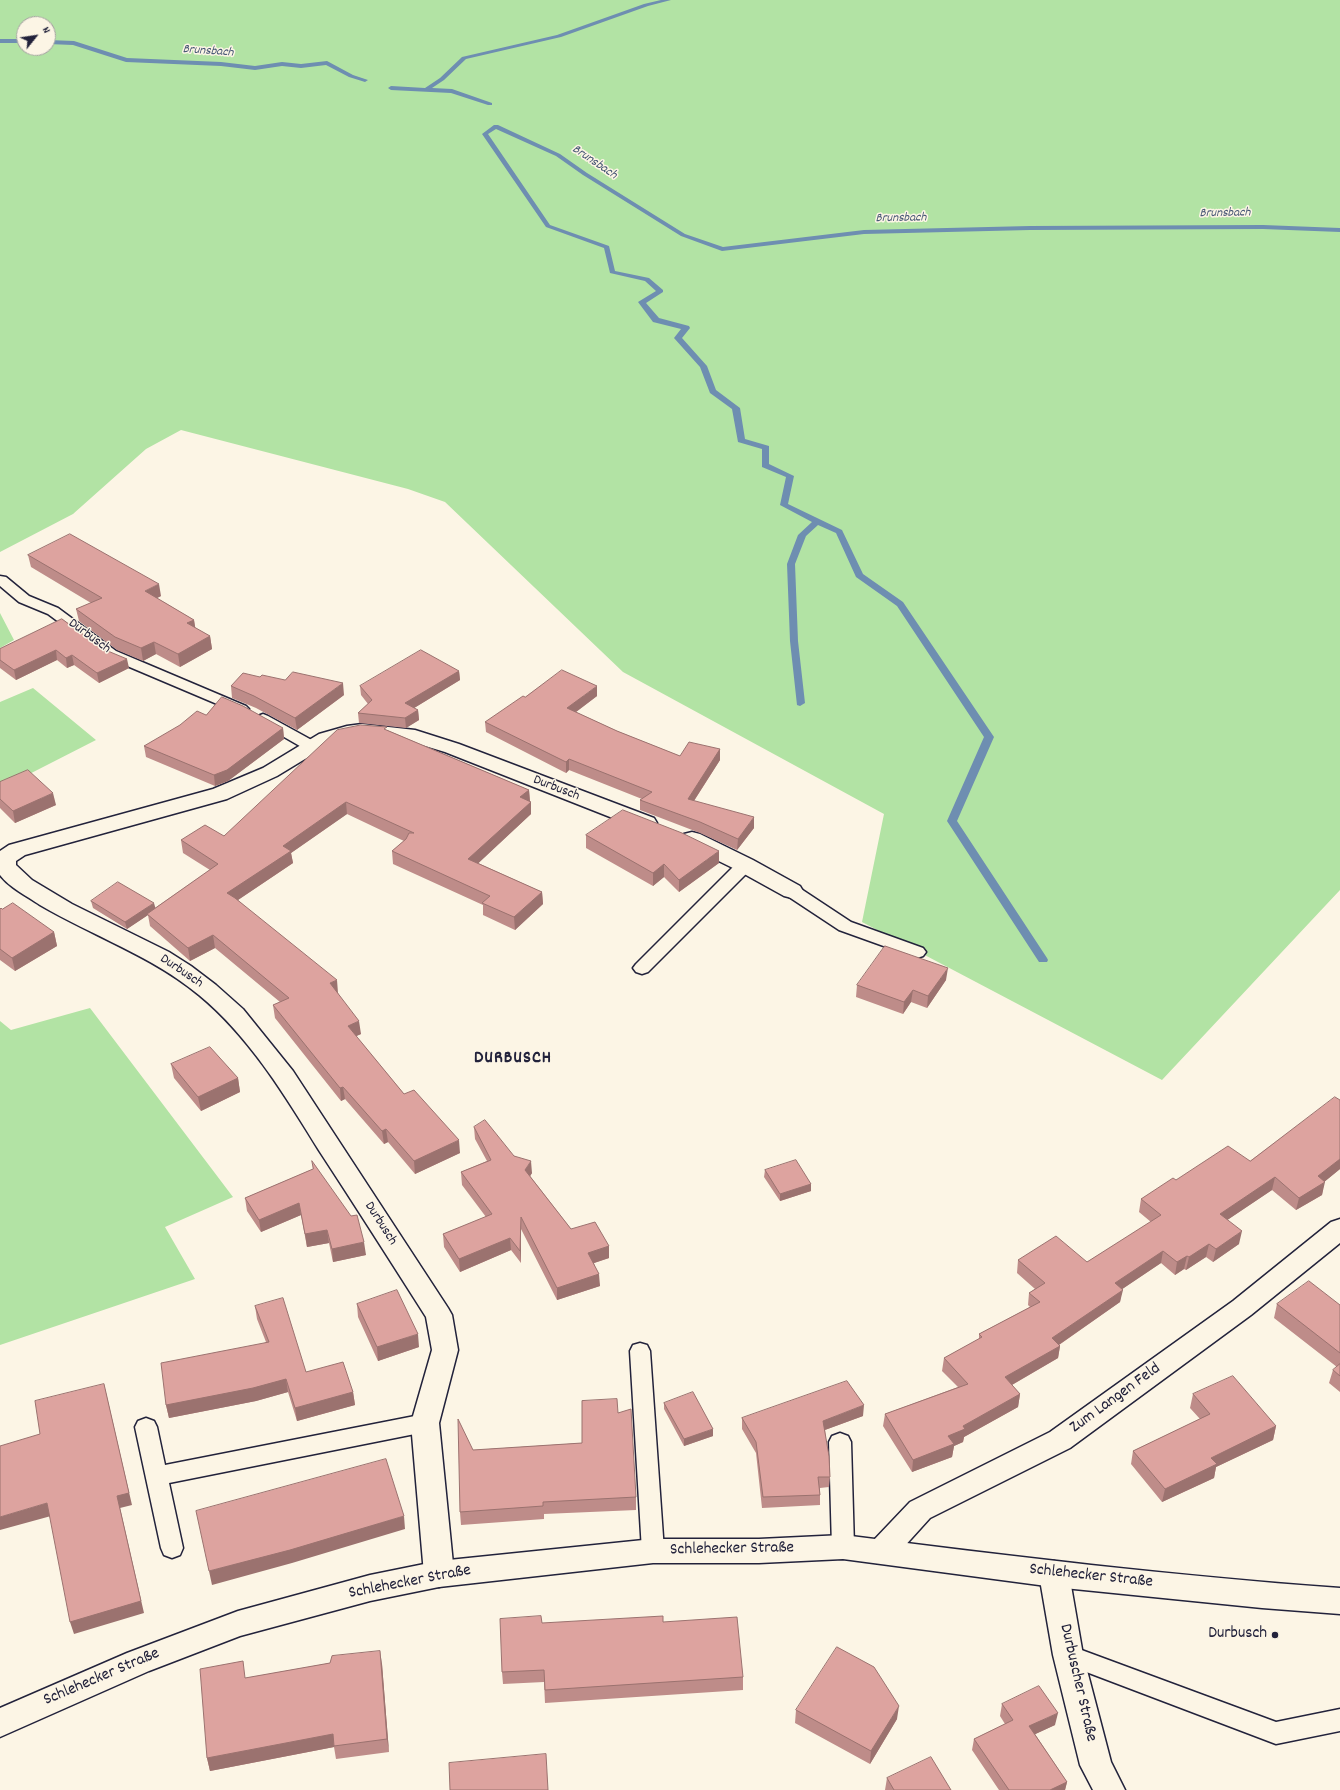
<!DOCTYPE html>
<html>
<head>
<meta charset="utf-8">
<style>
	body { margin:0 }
	#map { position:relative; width:1340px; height:1790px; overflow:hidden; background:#fcf5e5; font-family:Dekko,sans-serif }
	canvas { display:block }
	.north { position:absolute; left:16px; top:16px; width:40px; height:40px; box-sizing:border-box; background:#fcf5e5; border:1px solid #a5a1a1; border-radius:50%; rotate:60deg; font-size:11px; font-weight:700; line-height:16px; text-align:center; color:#22223b }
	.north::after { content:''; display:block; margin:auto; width:14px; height:18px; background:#22223b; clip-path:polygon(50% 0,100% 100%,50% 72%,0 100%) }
</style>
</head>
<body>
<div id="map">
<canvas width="1340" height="1790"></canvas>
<div class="north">N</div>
</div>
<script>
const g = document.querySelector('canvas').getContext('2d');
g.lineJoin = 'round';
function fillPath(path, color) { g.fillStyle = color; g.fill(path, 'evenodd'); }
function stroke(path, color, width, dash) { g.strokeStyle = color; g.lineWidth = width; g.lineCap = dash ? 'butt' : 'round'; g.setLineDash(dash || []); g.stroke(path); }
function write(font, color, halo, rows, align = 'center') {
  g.font = font + ' Dekko,sans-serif'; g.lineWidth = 3; g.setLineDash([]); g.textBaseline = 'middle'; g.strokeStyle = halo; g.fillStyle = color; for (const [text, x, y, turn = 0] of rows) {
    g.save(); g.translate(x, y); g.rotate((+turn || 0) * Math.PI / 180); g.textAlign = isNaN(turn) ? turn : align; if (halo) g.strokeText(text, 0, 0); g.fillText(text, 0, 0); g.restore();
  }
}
fillPath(new Path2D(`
	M 0,0 L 1340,0 L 1340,890 L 1162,1080 L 862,922 L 884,814 L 623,672 L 445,502 L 408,489 L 181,430 L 146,449 L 73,514 L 0,552 ZM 24,24 L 48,24 L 48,48 L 24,48 Z
	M 0,613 L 14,640 L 0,648 Z
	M 33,688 L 96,740 L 0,789 L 0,702 Z
	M 90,1008 L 233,1197 L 165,1227 L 195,1279 L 0,1345 L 0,1021 L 11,1030 Z`), '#b2e3a4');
fillPath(new Path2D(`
	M 661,0 L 671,0 L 648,6 L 561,37 L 466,59 L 444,80 L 432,88 L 452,89 L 492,103 L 492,105 L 488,105 L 451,93 L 391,90 L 388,88 L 391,86 L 425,88 L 440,78 L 462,57 L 557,35 L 644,4 Z
	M 0,39 L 24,39 L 24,43 L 0,43 Z
	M 48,40 L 74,41 L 127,58 L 221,62 L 255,66 L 282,62 L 301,64 L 327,61 L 353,75 L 368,80 L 365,82 L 349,77 L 326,65 L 301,68 L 282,66 L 255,70 L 221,66 L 126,62 L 73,45 L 48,44 Z
	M 494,125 L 498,125 L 560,154 L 587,173 L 685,234 L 723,247 L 864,230 L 1030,226 L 1263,225 L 1340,228 L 1340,232 L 1263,229 L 1030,230 L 864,234 L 722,251 L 681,236 L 583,175 L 556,156 L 496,129 L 488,134 L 550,225 L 609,246 L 615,271 L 649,278 L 663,290 L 663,292 L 646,303 L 659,318 L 689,326 L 690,328 L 682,338 L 707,366 L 716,390 L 740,408 L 745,439 L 769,446 L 769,464 L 794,476 L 788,504 L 842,530 L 863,574 L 903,602 L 994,737 L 957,821 L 1047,958 L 1048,960 L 1047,962 L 1039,962 L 947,821 L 984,737 L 897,606 L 856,577 L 836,533 L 818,525 L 806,536 L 795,564 L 798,641 L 805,703 L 800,706 L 797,705 L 790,641 L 787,564 L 798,535 L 812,522 L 780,505 L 786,477 L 762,467 L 762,449 L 738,442 L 732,409 L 710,393 L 700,367 L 674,338 L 681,329 L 653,322 L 638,302 L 656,291 L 645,281 L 610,273 L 604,248 L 546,227 L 482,134 Z`), '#6e8eb1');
const service = new Path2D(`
	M 0,576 L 6,577 L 29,596 L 58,608 L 116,651 L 246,706 L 249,709 L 246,712 L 241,714 L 236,712 L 106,657 L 48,614 L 19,602 L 0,586 Z
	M 263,714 L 268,716 L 317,743 L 319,746 L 317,749 L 311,751 L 305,749 L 258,722 L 255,719 L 258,716 Z
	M 745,860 L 751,861 L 753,865 L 751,869 L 648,972 L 642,974 L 636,972 L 633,968 L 636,964 L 739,861 Z
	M 792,886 L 798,887 L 851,922 L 923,948 L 926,952 L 923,956 L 917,958 L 839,930 L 786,895 L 784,891 L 786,887 Z
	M 640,1343 L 647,1345 L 650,1351 L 664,1551 L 661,1558 L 653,1561 L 645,1558 L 642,1551 L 630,1351 L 633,1345 Z
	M 425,1414 L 433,1417 L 436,1423 L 433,1429 L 425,1432 L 169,1483 L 183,1548 L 180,1555 L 172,1558 L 164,1555 L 161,1548 L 135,1427 L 138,1421 L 146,1418 L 154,1421 L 157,1427 L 165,1465 Z
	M 840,1433 L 848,1436 L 851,1442 L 854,1547 L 851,1554 L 843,1557 L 835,1554 L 832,1547 L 829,1442 L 832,1436 Z
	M 1068,1645 L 1276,1722 L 1340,1709 L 1340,1731 L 1276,1744 L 1060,1662 L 1056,1655 L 1060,1648 Z`);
const minor = new Path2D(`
	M 362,724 L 415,730 L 459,744 L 654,818 L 657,823 L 654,828 L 646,830 L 638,828 L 445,752 L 412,742 L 362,736 L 333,742 L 277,776 L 227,799 L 25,855 L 16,861 L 16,865 L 32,880 L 72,904 L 169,952 L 191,966 L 216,985 L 243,1009 L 293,1071 L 448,1308 L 452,1315 L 458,1350 L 439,1423 L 454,1574 L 449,1583 L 439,1587 L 429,1583 L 424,1574 L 411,1423 L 432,1350 L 426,1317 C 391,1262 356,1207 320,1152 C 286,1097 250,1037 199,995 C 152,956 93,936 40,905 C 27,896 10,888 0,875 L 0,851 L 9,845 L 213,789 L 263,768 L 319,734 L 347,726 Z
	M 692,832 L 700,834 L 753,860 L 800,886 L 803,891 L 800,896 L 792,898 L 784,896 L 737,870 L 684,844 L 681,839 L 684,834 Z
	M 1340,1219 L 1340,1243 L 1251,1315 L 1070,1448 L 930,1518 L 892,1560 L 882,1563 L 872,1560 L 867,1551 L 872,1542 L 910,1502 L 1050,1432 L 1233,1301 L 1331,1222 Z
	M 1054,1561 L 1064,1565 L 1069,1574 L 1083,1655 L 1111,1762 L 1125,1790 L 1093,1790 L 1080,1765 L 1053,1655 L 1039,1574 L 1044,1565 Z`);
const secondary = new Path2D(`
	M 843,1535 C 1008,1556 1174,1576 1340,1588 L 1340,1614 L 1262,1608 L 1054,1587 L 843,1559 L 759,1563 L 653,1563 L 439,1587 L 370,1601 L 240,1636 L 149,1671 L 0,1737 L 0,1708 L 127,1653 L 238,1611 L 370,1575 L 439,1561 L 653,1539 L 759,1539 Z`);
stroke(service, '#22223b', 3);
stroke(minor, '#22223b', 3);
stroke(secondary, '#22223b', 3);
fillPath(service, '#fcf5e5');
fillPath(minor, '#fcf5e5');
fillPath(secondary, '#fcf5e5');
fillPath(new Path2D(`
	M 28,555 L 161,596 L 157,598 L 194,620 L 195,628 L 210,636 L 212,649 L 180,667 L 156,654 L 143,661 L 117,650 L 79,621 L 76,609 L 91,603 L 31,567 Z
	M 62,619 L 129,668 L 99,683 L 74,665 L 67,668 L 57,660 L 16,680 L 0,668 L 0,649 Z
	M 459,671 L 460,680 L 414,708 L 418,710 L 419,720 L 406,728 L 359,723 L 358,713 L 368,704 L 361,695 L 360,686 Z
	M 260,677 L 344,695 L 297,730 L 256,708 L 232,698 L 231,686 Z
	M 597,696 L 576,712 L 617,731 L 680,756 L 720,749 L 720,760 L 694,801 L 754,828 L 737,850 L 700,833 L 640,810 L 640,800 L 642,799 L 569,770 L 566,773 L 486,732 L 485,722 L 525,697 Z
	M 206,715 L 283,728 L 284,739 L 228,781 L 215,786 L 146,757 L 144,746 Z
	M 387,730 L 529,790 L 531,814 L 478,863 L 542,892 L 543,904 L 515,930 L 483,915 L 483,905 L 393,864 L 392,851 L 404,841 L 347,814 L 291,853 L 293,863 L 238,900 L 338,993 L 361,1034 L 356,1036 L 404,1094 L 460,1153 L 415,1174 L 388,1142 L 384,1144 L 345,1099 L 341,1101 L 275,1018 L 273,1005 L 280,1002 L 215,948 L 190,961 L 150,926 L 148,915 L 127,929 L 93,908 L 91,901 L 155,908 L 210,870 L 183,853 L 181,840 L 224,836 Z
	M 0,782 L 56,805 L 15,823 L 0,808 Z
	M 586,835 L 719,863 L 679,892 L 664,877 L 653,886 L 586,848 Z
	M 0,909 L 54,932 L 57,946 L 15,971 L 0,960 Z
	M 946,980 L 927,1008 L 911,1002 L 903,1014 L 856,997 L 857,985 Z
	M 171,1064 L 238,1078 L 240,1092 L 201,1111 L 174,1078 Z
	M 1340,1100 L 1340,1169 L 1324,1182 L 1322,1195 L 1296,1210 L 1272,1190 L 1227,1220 L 1239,1244 L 1213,1262 L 1206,1257 L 1186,1270 L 1184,1269 L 1175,1275 L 1161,1263 L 1122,1289 L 1120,1302 L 1059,1345 L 1060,1346 L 1058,1358 L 1012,1385 L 1020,1394 L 1018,1407 L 964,1437 L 963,1442 L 954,1446 L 952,1457 L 912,1472 L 883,1426 L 885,1414 L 958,1387 L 942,1371 L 944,1358 L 979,1339 L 979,1334 L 1030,1307 L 1028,1305 L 1029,1293 L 1035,1289 L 1017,1273 L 1018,1260 L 1087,1262 L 1151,1222 L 1139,1212 L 1141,1199 L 1176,1180 L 1250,1161 Z
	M 474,1127 L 514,1156 L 532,1173 L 530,1176 L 571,1229 L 609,1246 L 609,1258 L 594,1263 L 600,1286 L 557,1300 L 521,1229 L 521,1263 L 511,1250 L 460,1272 L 444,1247 L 443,1234 L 486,1217 L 462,1185 L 461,1172 L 487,1161 L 475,1139 Z
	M 313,1169 L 366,1255 L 333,1262 L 329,1243 L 307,1247 L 301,1215 L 261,1232 L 247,1211 L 245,1198 Z
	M 765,1170 L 811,1184 L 811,1191 L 780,1201 L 764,1177 Z
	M 357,1304 L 419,1347 L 378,1361 L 358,1317 Z
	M 1277,1304 L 1340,1305 L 1340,1392 L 1329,1383 L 1333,1370 L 1337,1367 L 1274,1318 Z
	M 255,1306 L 306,1372 L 353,1392 L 355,1405 L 297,1421 L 288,1392 L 256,1401 L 169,1418 L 166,1405 L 266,1342 L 257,1319 Z
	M 1193,1394 L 1276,1426 L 1273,1440 L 1216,1467 L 1214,1478 L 1162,1502 L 1131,1464 L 1133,1451 L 1200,1419 L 1190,1408 Z
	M 664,1403 L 713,1436 L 684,1446 L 664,1409 Z
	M 618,1413 L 636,1497 L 636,1510 L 544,1514 L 544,1519 L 461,1525 L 460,1512 L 473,1450 L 582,1443 Z
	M 863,1416 L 825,1430 L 830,1477 L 829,1487 L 820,1488 L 820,1505 L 762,1508 L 756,1453 L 742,1429 L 742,1418 Z
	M 663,1622 L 743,1677 L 743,1690 L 545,1703 L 544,1682 L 503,1684 L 502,1672 L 542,1623 Z
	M 330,1663 L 382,1664 L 389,1752 L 336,1759 L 334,1747 L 210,1771 L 207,1758 L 246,1678 Z
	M 1002,1704 L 1055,1725 L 1035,1734 L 1067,1782 L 1065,1790 L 999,1790 L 972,1750 L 974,1739 L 1005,1724 L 1000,1716 Z
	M 796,1710 L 897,1719 L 870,1764 L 795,1723 Z
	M 887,1778 L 951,1790 L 885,1790 Z`), '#be8c89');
fillPath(new Path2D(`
	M 159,584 L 161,596 L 147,603 L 145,591 Z
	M 194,620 L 196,632 L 187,623 Z
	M 210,636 L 212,649 L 180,667 L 178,654 Z
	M 154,642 L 156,654 L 143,661 L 141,648 Z
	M 56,650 L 57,660 L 16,680 L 14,670 Z
	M 72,655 L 74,665 L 67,668 L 66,658 Z
	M 127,659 L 129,668 L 99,683 L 97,673 Z
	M 459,671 L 460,680 L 406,713 L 405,703 Z
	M 343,683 L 344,695 L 297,730 L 295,718 Z
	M 597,686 L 597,696 L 568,718 L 567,708 Z
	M 418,710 L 419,720 L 406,728 L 405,718 Z
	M 283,728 L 284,739 L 228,781 L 215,786 L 214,775 Z
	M 720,749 L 720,760 L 688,810 L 688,799 Z
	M 569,759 L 569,770 L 566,773 L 566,762 Z
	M 529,790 L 530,802 L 520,797 Z
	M 53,793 L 56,805 L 15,823 L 13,811 Z
	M 346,802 L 347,814 L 291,853 L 293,863 L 229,906 L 227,893 L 283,846 Z
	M 531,802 L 531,814 L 469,872 L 468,859 Z
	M 754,817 L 754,828 L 737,850 L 738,839 Z
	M 719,851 L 719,863 L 679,892 L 679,880 Z
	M 664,864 L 664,877 L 653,886 L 653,873 Z
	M 542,892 L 543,904 L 515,930 L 514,917 Z
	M 154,903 L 156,910 L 147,914 L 148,915 L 127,929 L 125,922 Z
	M 54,932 L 57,946 L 15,971 L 12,958 Z
	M 213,935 L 215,948 L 190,961 L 188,948 Z
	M 948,968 L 946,980 L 927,1008 L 928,996 Z
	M 337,980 L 338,993 L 331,996 L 330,983 Z
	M 913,990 L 911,1002 L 903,1014 L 904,1002 Z
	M 359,1021 L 361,1034 L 350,1039 L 348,1026 Z
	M 238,1078 L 240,1092 L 201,1111 L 198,1097 Z
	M 343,1087 L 345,1099 L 341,1101 L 340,1088 Z
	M 386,1129 L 388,1142 L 384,1144 L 382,1131 Z
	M 459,1140 L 460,1153 L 415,1174 L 414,1161 Z
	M 1340,1159 L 1340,1169 L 1318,1187 L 1325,1182 L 1322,1195 L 1296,1210 L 1299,1198 L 1318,1176 Z
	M 531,1161 L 532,1173 L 526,1183 L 525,1170 Z
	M 1275,1177 L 1272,1190 L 1217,1227 L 1220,1214 Z
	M 811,1184 L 811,1191 L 780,1201 L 780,1194 Z
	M 299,1203 L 301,1215 L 261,1232 L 259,1220 Z
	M 521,1217 L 521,1263 L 520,1251 Z
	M 327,1230 L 329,1243 L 307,1247 L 305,1234 Z
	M 1242,1231 L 1239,1244 L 1213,1262 L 1216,1249 Z
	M 510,1238 L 511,1250 L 460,1272 L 459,1259 Z
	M 364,1242 L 366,1255 L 333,1262 L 332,1249 Z
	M 1209,1244 L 1206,1257 L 1186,1270 L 1189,1257 Z
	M 609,1246 L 609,1258 L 588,1265 L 588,1253 Z
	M 1163,1251 L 1161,1263 L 1112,1296 L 1115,1283 Z
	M 1187,1256 L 1184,1269 L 1175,1275 L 1177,1262 Z
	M 599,1274 L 600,1286 L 557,1300 L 557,1288 Z
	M 1123,1290 L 1120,1302 L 1050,1351 L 1052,1338 Z
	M 418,1334 L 419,1347 L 378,1361 L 377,1347 Z
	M 1060,1346 L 1058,1358 L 1003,1390 L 1005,1377 Z
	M 286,1379 L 288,1392 L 256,1401 L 169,1418 L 166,1405 Z
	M 104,1384 L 132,1505 L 120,1508 L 144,1613 L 74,1634 L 70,1622 L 117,1496 Z
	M 353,1392 L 355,1405 L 297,1421 L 295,1408 Z
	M 1020,1394 L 1018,1407 L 964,1437 L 963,1442 L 954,1446 L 952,1457 L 912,1472 L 913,1460 L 963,1426 Z
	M 864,1405 L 863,1416 L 822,1431 L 823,1421 Z
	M 1276,1426 L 1273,1440 L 1216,1467 L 1214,1478 L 1162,1502 L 1165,1489 L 1211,1458 Z
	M 713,1429 L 713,1436 L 684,1446 L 684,1439 Z
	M 47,1503 L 51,1516 L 0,1530 L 0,1517 Z
	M 404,1516 L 405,1529 L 292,1563 L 212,1585 L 209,1571 Z
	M 380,1651 L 382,1664 L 389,1752 L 387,1739 Z
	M 899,1706 L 897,1719 L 870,1764 L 871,1751 Z
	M 1058,1713 L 1055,1725 L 1027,1738 L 1029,1726 Z
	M 333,1734 L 334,1747 L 210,1771 L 207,1758 Z
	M 1067,1782 L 1065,1790 L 1050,1790 Z`), '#9b726f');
const building = new Path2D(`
	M 70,534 L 159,584 L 145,591 L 194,620 L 187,623 L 210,636 L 178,654 L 154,642 L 141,648 L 115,637 L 76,609 L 102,598 L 28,555 Z
	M 62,619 L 103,649 L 127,659 L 97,673 L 72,655 L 66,658 L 56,650 L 14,670 L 0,660 L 0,649 Z
	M 421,650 L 459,671 L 405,703 L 418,710 L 405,718 L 358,713 L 372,700 L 360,686 Z
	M 562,670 L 597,686 L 567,708 L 617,731 L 680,756 L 689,742 L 720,749 L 688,799 L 754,817 L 738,839 L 700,822 L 640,800 L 652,792 L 569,759 L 566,762 L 485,722 L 523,696 L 525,697 Z
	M 293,672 L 343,683 L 295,718 L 254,696 L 231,686 L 243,673 L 260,677 L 262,675 L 285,680 Z
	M 222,697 L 243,706 L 283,728 L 227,770 L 214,775 L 144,746 L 180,725 L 197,711 L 206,715 Z
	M 361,725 L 387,727 L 384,729 L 529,790 L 520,797 L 531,802 L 468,859 L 542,892 L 514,917 L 482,903 L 490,896 L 392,851 L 406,839 L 409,833 L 414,833 L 346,802 L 283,846 L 291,851 L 227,893 L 235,898 L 337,980 L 330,983 L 359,1021 L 348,1026 L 404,1094 L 414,1090 L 459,1140 L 414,1161 L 386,1129 L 382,1131 L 343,1087 L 340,1088 L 273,1005 L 289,998 L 213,935 L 188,948 L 147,914 L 218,864 L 181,840 L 205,825 L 224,836 L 337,730 Z
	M 28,770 L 53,793 L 13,811 L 0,799 L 0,782 Z
	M 623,810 L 682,833 L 719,851 L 679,880 L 664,864 L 653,873 L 586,835 Z
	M 118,882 L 154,903 L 125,922 L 91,901 Z
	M 13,903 L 54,932 L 12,958 L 0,949 L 0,909 L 1,908 L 2,909 Z
	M 885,946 L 948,968 L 928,996 L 913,990 L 904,1002 L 857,985 Z
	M 210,1047 L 238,1078 L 198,1097 L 171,1064 Z
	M 1335,1097 L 1340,1100 L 1340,1159 L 1318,1176 L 1325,1182 L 1299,1198 L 1275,1177 L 1220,1214 L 1242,1231 L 1216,1249 L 1209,1244 L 1189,1257 L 1187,1256 L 1177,1262 L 1163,1251 L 1115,1283 L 1123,1290 L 1052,1338 L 1060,1346 L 1005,1377 L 1020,1394 L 963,1426 L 965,1429 L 948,1436 L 954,1444 L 913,1460 L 885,1414 L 968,1384 L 944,1358 L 982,1337 L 979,1334 L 1040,1302 L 1029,1293 L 1045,1283 L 1018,1260 L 1056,1236 L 1087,1262 L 1161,1215 L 1141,1199 L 1173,1178 L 1176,1180 L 1228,1146 L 1250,1161 Z
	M 485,1120 L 514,1156 L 531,1161 L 525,1170 L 571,1229 L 595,1222 L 609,1246 L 588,1253 L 599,1274 L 557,1288 L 521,1217 L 520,1251 L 510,1238 L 459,1259 L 443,1234 L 492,1214 L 461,1172 L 491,1160 L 474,1127 Z
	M 796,1160 L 811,1184 L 780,1194 L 765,1170 Z
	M 312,1161 L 351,1216 L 357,1215 L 364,1242 L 332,1249 L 327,1230 L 305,1234 L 299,1203 L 259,1220 L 245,1198 L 313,1169 Z
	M 1309,1281 L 1340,1305 L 1340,1353 L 1277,1304 Z
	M 397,1290 L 418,1334 L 377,1347 L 357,1304 Z
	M 283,1298 L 306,1372 L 343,1362 L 353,1392 L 295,1408 L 286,1379 L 253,1388 L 166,1405 L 161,1363 L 269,1342 L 255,1306 Z
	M 1340,1364 L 1340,1376 L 1333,1370 Z
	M 1233,1376 L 1276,1426 L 1211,1458 L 1217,1464 L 1165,1489 L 1133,1451 L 1210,1414 L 1193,1394 Z
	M 847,1381 L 864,1405 L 823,1421 L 829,1456 L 830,1477 L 818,1477 L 820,1495 L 763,1497 L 756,1442 L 742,1418 Z
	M 104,1384 L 129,1493 L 117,1496 L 141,1601 L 70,1622 L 47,1503 L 0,1517 L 0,1446 L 40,1434 L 35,1401 Z
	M 693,1392 L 713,1429 L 684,1439 L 664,1403 Z
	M 617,1399 L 618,1413 L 631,1409 L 636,1497 L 543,1502 L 543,1506 L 460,1512 L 458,1419 L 473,1450 L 582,1443 L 582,1401 Z
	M 386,1459 L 404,1516 L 290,1550 L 209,1571 L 196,1511 Z
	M 541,1616 L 542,1623 L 663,1616 L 663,1622 L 737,1617 L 743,1677 L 545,1690 L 544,1670 L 502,1672 L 500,1619 Z
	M 837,1647 L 874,1667 L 899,1706 L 871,1751 L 796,1710 Z
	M 380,1651 L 387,1739 L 334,1746 L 333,1734 L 207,1758 L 200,1669 L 243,1661 L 245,1678 L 330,1663 L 332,1656 Z
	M 1039,1686 L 1058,1713 L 1029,1726 L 1067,1782 L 1050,1790 L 1009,1790 L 974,1739 L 1013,1720 L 1002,1704 Z
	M 546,1754 L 548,1790 L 450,1790 L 449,1763 Z
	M 931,1757 L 951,1790 L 894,1790 L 887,1778 Z`);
fillPath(building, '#dda39f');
stroke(building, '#9b726f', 1);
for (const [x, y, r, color] of [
	[1275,1635,4,"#22223b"]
]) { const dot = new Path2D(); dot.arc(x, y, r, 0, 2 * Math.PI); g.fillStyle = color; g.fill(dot); stroke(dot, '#fcf5e5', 1.5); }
write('italic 13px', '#485876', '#fcf5e5', [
	["Brunsbach",208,52,4],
	["Brunsbach",594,163,34],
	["Brunsbach",1225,214,-1],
	["Brunsbach",901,219,-1]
]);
write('14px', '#22223b', '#fcf5e5', [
	["Durbusch",89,637,36],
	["Durbusch",556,789,21],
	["Durbusch",181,972,34],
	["Durbusch",380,1224,57]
]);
write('17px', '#22223b', '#fcf5e5', [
	["Zum Langen Feld",1116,1399,-36],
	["Schlehecker Straße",732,1550,-1],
	["Schlehecker Straße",1091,1577,6],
	["Schlehecker Straße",410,1583,-11],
	["Schlehecker Straße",102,1678,-23],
	["Durbuscher Straße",1077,1683,77]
]);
write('17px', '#22223b', '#fcf5e5', [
	["Durbusch",1267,1635]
], 'right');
g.letterSpacing = '1px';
write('bold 18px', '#22223b', '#fcf5e5', [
	["DURBUSCH",513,1060]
]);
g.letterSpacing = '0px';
</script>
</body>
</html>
